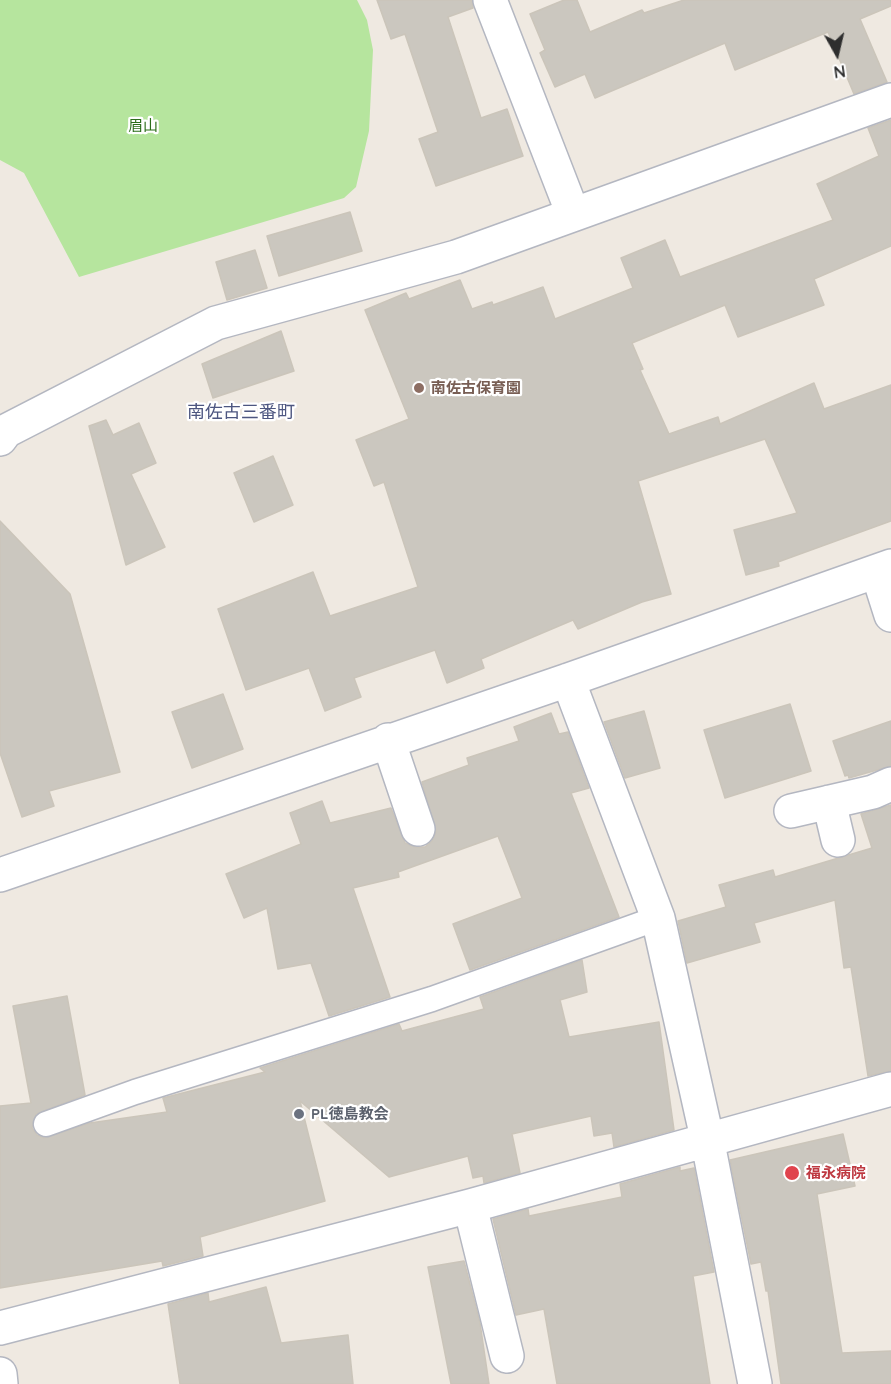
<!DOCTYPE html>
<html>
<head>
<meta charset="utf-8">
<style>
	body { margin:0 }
	#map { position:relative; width:891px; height:1384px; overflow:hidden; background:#efe9e1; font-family:Quicksand,sans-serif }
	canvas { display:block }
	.north { position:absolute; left:807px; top:24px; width:60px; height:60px; -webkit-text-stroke:4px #fff; paint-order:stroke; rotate:172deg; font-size:16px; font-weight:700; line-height:24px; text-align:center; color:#2e2e2e }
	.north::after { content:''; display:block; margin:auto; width:21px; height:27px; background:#2e2e2e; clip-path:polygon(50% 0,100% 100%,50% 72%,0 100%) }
</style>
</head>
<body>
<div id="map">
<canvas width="891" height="1384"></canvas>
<div class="north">N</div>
</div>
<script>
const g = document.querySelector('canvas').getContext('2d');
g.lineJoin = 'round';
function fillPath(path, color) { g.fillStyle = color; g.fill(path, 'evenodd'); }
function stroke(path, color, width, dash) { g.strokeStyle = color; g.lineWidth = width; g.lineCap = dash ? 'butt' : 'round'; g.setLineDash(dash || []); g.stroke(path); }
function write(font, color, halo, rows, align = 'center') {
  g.font = font + ' Quicksand,"Noto Sans JP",sans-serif'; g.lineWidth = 4.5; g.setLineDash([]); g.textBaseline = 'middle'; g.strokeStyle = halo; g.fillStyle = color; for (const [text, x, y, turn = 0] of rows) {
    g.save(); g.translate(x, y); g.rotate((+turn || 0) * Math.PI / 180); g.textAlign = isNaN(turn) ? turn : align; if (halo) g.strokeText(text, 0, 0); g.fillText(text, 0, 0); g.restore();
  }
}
fillPath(new Path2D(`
	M 0,0 L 357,0 L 367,20 L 373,50 L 369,131 L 356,187 L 344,198 L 79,277 L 24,173 L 0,160 Z`), '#b6e59e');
const building = new Path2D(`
	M 377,0 L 472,0 L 473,8 L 448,17 L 481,118 L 507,109 L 523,156 L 436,186 L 419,139 L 438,132 L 405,34 L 391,39 Z
	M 564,0 L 577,0 L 590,32 L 642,10 L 644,13 L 684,0 L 891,0 L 891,6 L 860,19 L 887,82 L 854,94 L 828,32 L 735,70 L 725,43 L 595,98 L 585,74 L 555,87 L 540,53 L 545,50 L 530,14 Z
	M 891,120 L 891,246 L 814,279 L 824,305 L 738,337 L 725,305 L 632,343 L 643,369 L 640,370 L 669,434 L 718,417 L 720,424 L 814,383 L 824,409 L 891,385 L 891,521 L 778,562 L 779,566 L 746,575 L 734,530 L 797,513 L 765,439 L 638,481 L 671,594 L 642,602 L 578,629 L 573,620 L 481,659 L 484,668 L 447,683 L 435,650 L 354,678 L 361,697 L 325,711 L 309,668 L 246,690 L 218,609 L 313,572 L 330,616 L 418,587 L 384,482 L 374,486 L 356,440 L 409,419 L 365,310 L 406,293 L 409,299 L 460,280 L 472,309 L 492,302 L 493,305 L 543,287 L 555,319 L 633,288 L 621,258 L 665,240 L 680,277 L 833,220 L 817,184 L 879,156 L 868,128 Z
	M 350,212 L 362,251 L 279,276 L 267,236 Z
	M 255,250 L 267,288 L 227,300 L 216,262 Z
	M 281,331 L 294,371 L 213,398 L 202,364 Z
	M 106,420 L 113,435 L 139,423 L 156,463 L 131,474 L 165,547 L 126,565 L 89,426 Z
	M 273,456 L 293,505 L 254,522 L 234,473 Z
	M 0,521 L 70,594 L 120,772 L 49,791 L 54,806 L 22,817 L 0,753 Z
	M 223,694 L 243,749 L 192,768 L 172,712 Z
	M 790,704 L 811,771 L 725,798 L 704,730 Z
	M 644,711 L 660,768 L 625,778 L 604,722 Z
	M 551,713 L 559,734 L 568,732 L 589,788 L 571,793 L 619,917 L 470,970 L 453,924 L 522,898 L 498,836 L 398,872 L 399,877 L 353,888 L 390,997 L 329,1016 L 311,963 L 278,969 L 267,908 L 244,918 L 226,874 L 301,844 L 290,813 L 322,801 L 330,823 L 391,808 L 405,843 L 415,847 L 425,847 L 432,841 L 436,832 L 422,782 L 469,765 L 467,758 L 519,741 L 514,727 Z
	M 891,721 L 891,766 L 849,778 L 848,775 L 845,776 L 833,741 Z
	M 891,805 L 891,1071 L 868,1076 L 851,967 L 844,968 L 835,900 L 754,923 L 760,942 L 687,963 L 678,921 L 726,907 L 719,885 L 773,870 L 775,877 L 872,848 L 861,814 Z
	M 582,960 L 587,992 L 560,1000 L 569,1037 L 659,1022 L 674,1130 L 614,1147 L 612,1133 L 594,1136 L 591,1116 L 512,1134 L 520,1173 L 484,1183 L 483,1176 L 473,1178 L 468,1156 L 389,1177 L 300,1101 L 325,1201 L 200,1237 L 203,1256 L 163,1266 L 162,1261 L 0,1288 L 0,1106 L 31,1103 L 13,1006 L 67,996 L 85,1095 L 36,1114 L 32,1128 L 37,1135 L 44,1138 L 90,1123 L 167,1112 L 163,1098 L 265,1072 L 260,1068 L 399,1024 L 402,1031 L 484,1009 L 480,997 Z
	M 843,1134 L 855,1186 L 817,1194 L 842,1353 L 891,1351 L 891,1384 L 781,1384 L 768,1291 L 766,1291 L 761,1262 L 751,1264 L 730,1160 Z
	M 680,1167 L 680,1171 L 694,1168 L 714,1272 L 693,1276 L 710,1384 L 557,1384 L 544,1309 L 516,1315 L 493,1219 L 528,1209 L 529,1216 L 622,1197 L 620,1184 Z
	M 464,1261 L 480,1323 L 489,1384 L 451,1384 L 428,1267 Z
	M 266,1287 L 281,1343 L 348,1335 L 353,1384 L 180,1384 L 168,1304 L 208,1293 L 209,1302 Z`);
fillPath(building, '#cbc7bf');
stroke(building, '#cbc5ba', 1.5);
const lane = new Path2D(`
	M 46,1124 L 135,1092 L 432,999 L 658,918`);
const street = new Path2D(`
	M 490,0 L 573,214
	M 0,439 L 6,431 L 216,323 L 456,257 L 891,100
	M 877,571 L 891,615
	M 568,680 L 658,918 L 707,1138 L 755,1384
	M 388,740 L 418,829
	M 829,802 L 838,840
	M 791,811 L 873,792 L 891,784
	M 0,875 L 568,680 L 891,566
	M 470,1206 L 507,1356
	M 0,1328 L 470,1206 L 891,1089
	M 0,1374 L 1,1384`);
stroke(lane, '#b4b7c1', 27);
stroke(street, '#b4b7c1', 36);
stroke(lane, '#fff', 24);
stroke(street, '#fff', 33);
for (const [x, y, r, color] of [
	[419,388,6,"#8d6e63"],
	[299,1114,6,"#6b7280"],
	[792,1173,8,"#e0444e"]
]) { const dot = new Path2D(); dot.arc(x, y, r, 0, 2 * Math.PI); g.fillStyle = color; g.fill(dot); stroke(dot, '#fff', 2); }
write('15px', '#2c6e1b', '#fff', [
	["眉山",143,126]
]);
write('bold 15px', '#785e54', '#fff', [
	["南佐古保育園",431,388]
], 'left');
write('bold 15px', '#5b616d', '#fff', [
	["PL徳島教会",311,1114]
], 'left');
write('bold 15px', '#be3a42', '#fff', [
	["福永病院",806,1173]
], 'left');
write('18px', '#4d5680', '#fff', [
	["南佐古三番町",241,413]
]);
</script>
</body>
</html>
